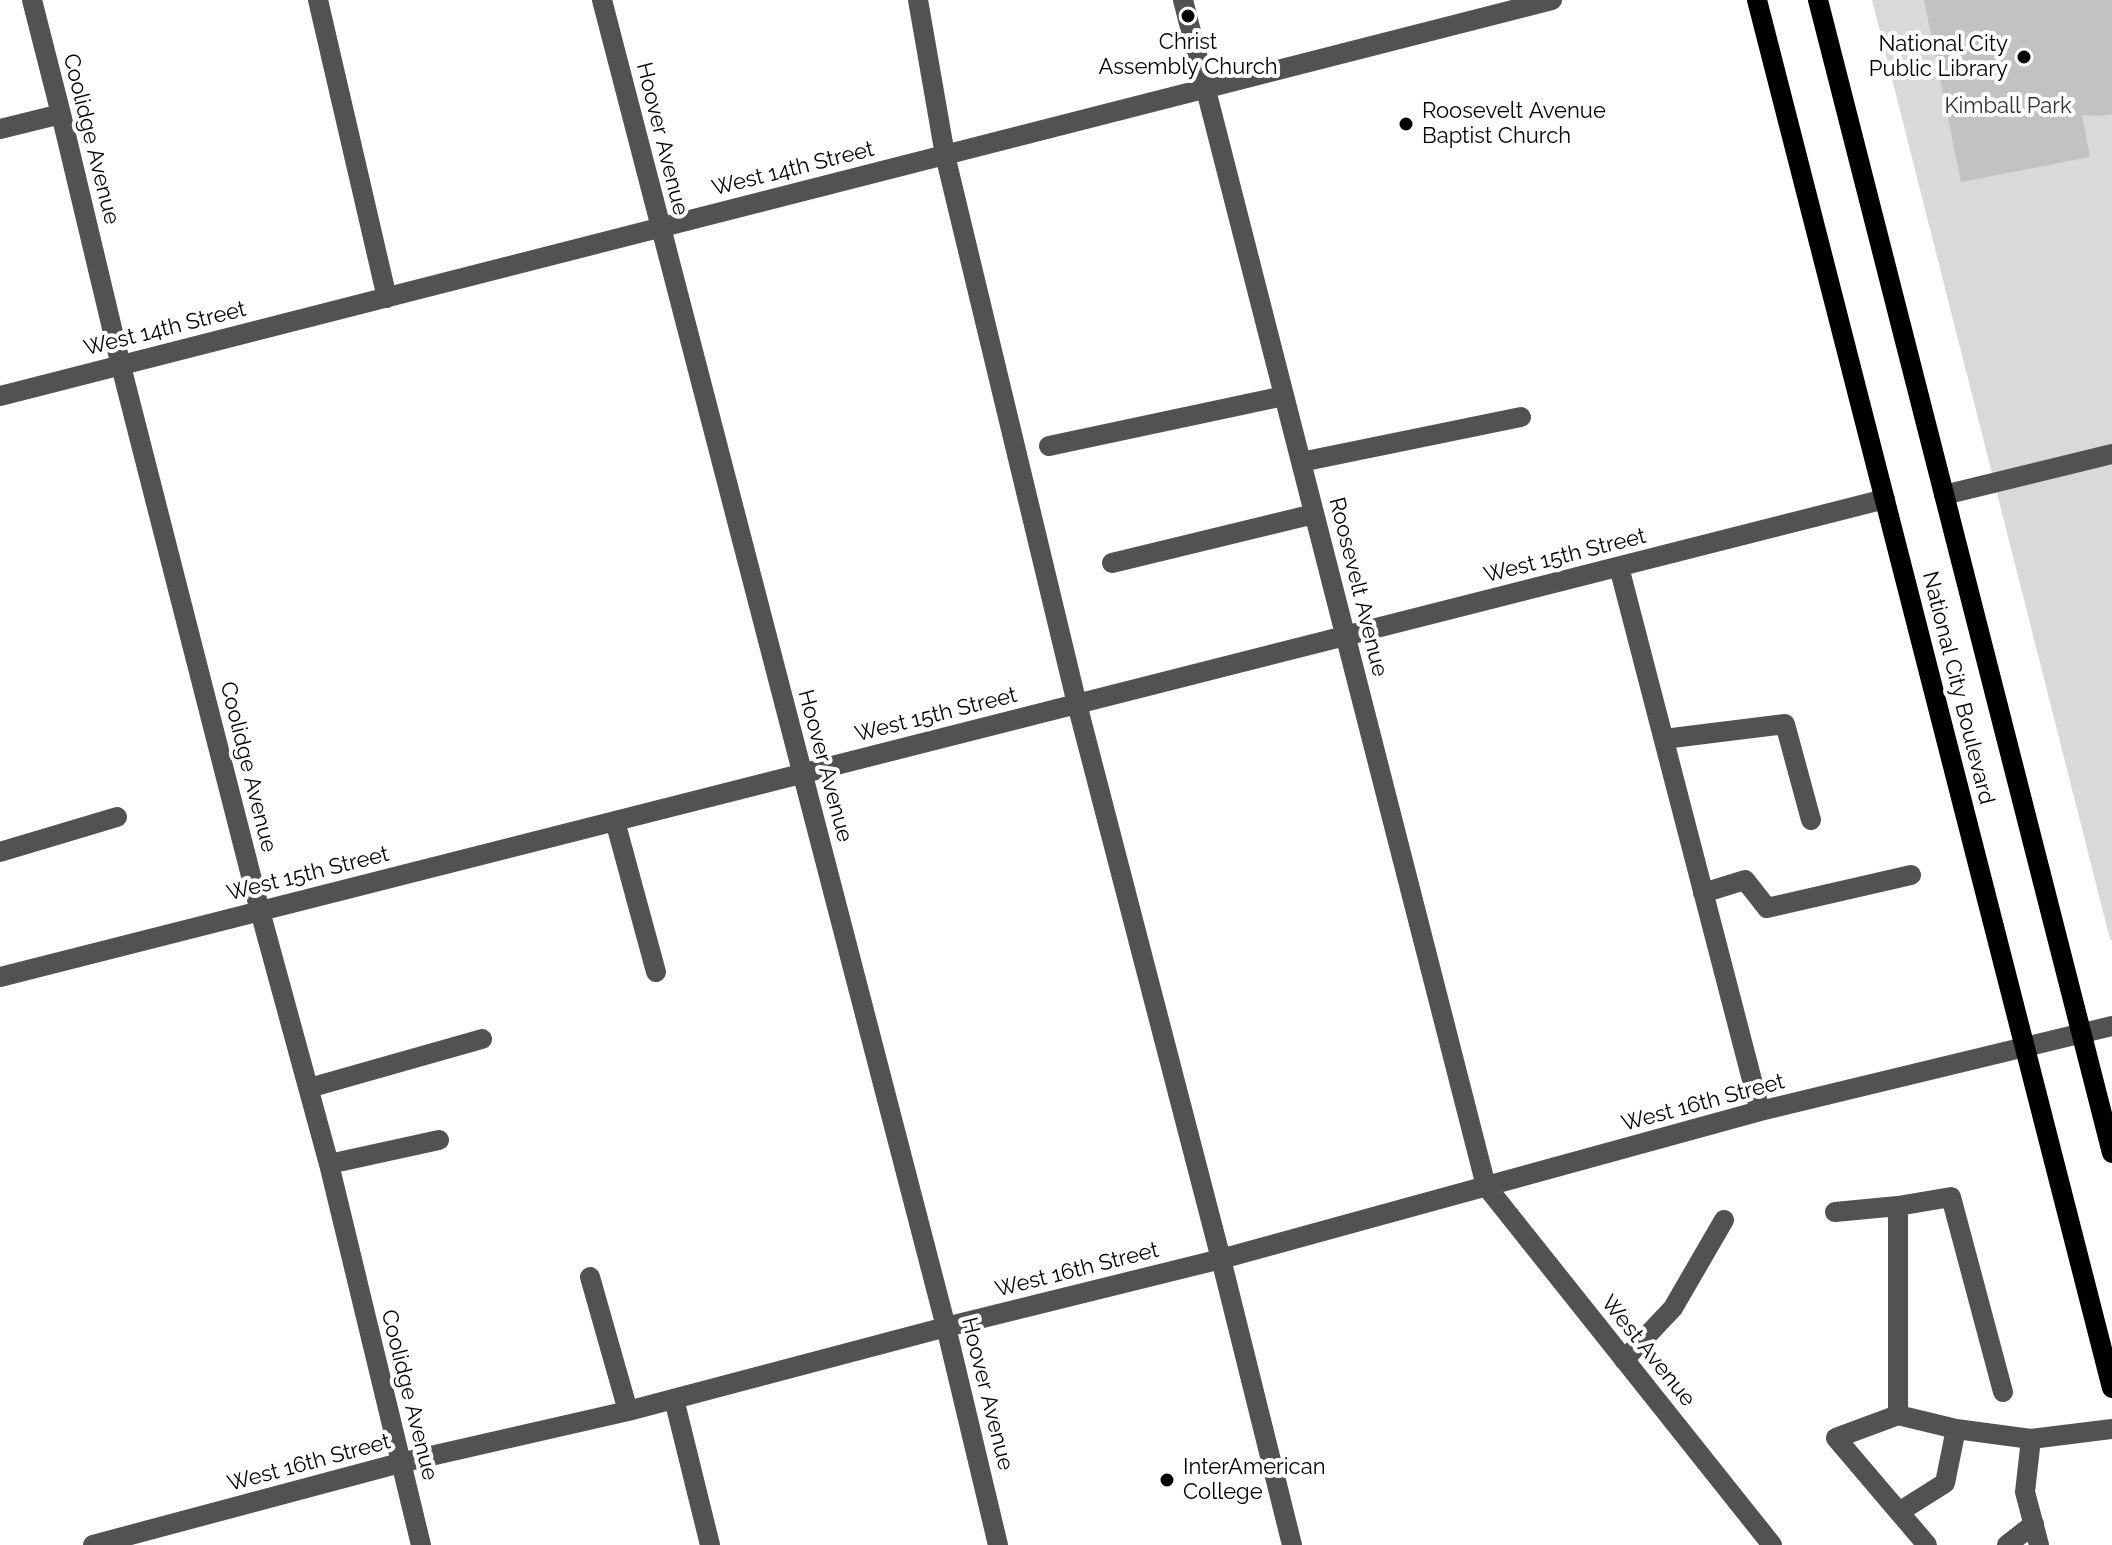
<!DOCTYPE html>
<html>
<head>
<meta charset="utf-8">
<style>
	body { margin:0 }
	canvas { display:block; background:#fff }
</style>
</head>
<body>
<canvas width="2112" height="1545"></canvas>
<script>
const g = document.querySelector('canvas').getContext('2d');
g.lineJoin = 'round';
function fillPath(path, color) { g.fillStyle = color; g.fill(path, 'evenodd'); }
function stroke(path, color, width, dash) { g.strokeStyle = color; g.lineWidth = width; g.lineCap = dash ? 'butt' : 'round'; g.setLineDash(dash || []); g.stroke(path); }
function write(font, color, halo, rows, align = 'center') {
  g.font = font + ' Raleway,sans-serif'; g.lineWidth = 8; g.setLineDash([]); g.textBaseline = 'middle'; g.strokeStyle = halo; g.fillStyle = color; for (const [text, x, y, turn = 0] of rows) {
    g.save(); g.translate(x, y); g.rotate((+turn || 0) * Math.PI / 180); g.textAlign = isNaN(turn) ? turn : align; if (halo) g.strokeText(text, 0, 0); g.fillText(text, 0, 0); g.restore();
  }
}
fillPath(new Path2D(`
	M 1872,0 L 2112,0 L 2112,941 L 2110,939 Z`), '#d9d9d9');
fillPath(new Path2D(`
	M 1924,0 L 2112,0 L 2112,114 L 2100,116 L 2082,115 L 2090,157 L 1961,182 Z`), '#c2c2c2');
stroke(new Path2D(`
	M 32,0 L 61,114 L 121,366 L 260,911 L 329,1164 L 421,1545
	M 318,0 L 387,298
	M 602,0 L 946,1327 L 998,1545
	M 918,0 L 945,155 L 1077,704 L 1221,1259 L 1292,1545
	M 1183,0 L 1486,1186 L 1772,1545
	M 0,129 L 61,114
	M 0,396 L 1552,0
	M 1049,446 L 1284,396
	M 1301,462 L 1521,417
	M 1944,495 L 2112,454
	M 1112,563 L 1314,514
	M 1619,567 L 1760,1111
	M 1664,739 L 1785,724 L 1811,820
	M 615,821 L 656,972
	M 0,852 L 117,817
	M 1703,893 L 1745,880 L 1767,908 L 1911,875
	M 0,977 L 1885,499
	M 309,1088 L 482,1039
	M 329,1164 L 439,1140
	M 1898,1206 L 1951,1197 L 2003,1392
	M 1835,1212 L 1898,1206 L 1898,1415 L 1956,1429 L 2031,1439 L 2112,1429
	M 590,1277 L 628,1411
	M 1624,1360 L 1673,1308 L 1724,1220
	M 674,1399 L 710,1545
	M 1898,1415 L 1836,1438 L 1927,1545
	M 2031,1439 L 2025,1492 L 2039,1545
	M 1899,1512 L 1945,1483 L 1956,1429
	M 93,1545 L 400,1463 L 628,1411 L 946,1327 L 1221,1259 L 1760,1111 L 2112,1026
	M 2007,1545 L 2034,1524`), '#525252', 20);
stroke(new Path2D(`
	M 1757,0 L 2112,1388
	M 1818,0 L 2112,1153`), '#000', 20);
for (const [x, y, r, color] of [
	[1188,16,8,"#000"],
	[2024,57,8,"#000"],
	[1406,124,8,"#000"],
	[1167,1480,8,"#000"]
]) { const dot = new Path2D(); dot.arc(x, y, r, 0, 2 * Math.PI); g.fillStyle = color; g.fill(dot); stroke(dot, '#fff', 3); }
write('22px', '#000', '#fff', [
	["Christ",1188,42,"center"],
	["Assembly Church",1188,67,"center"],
	["National City",2008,44,"right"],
	["Public Library",2008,69,"right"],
	["Roosevelt Avenue",1422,111],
	["Baptist Church",1422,136],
	["InterAmerican",1183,1467],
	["College",1183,1492]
], 'left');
write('22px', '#303030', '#fff', [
	["Kimball Park",2008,106]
]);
write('22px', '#000', '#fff', [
	["Coolidge Avenue",91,139,76],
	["Hoover Avenue",662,139,76],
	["West 14th Street",793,169,-14],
	["West 14th Street",165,329,-14],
	["West 15th Street",1565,556,-14],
	["Roosevelt Avenue",1358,587,76],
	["National City Boulevard",1958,688,76],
	["West 15th Street",936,715,-14],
	["Hoover Avenue",825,766,75],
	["Coolidge Avenue",248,767,76],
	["West 15th Street",308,874,-14],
	["West 16th Street",1703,1103,-15],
	["West 16th Street",1077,1270,-14],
	["West Avenue",1648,1351,51],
	["Hoover Avenue",987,1394,76],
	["Coolidge Avenue",409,1395,76],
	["West 16th Street",309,1463,-15]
]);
</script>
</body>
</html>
